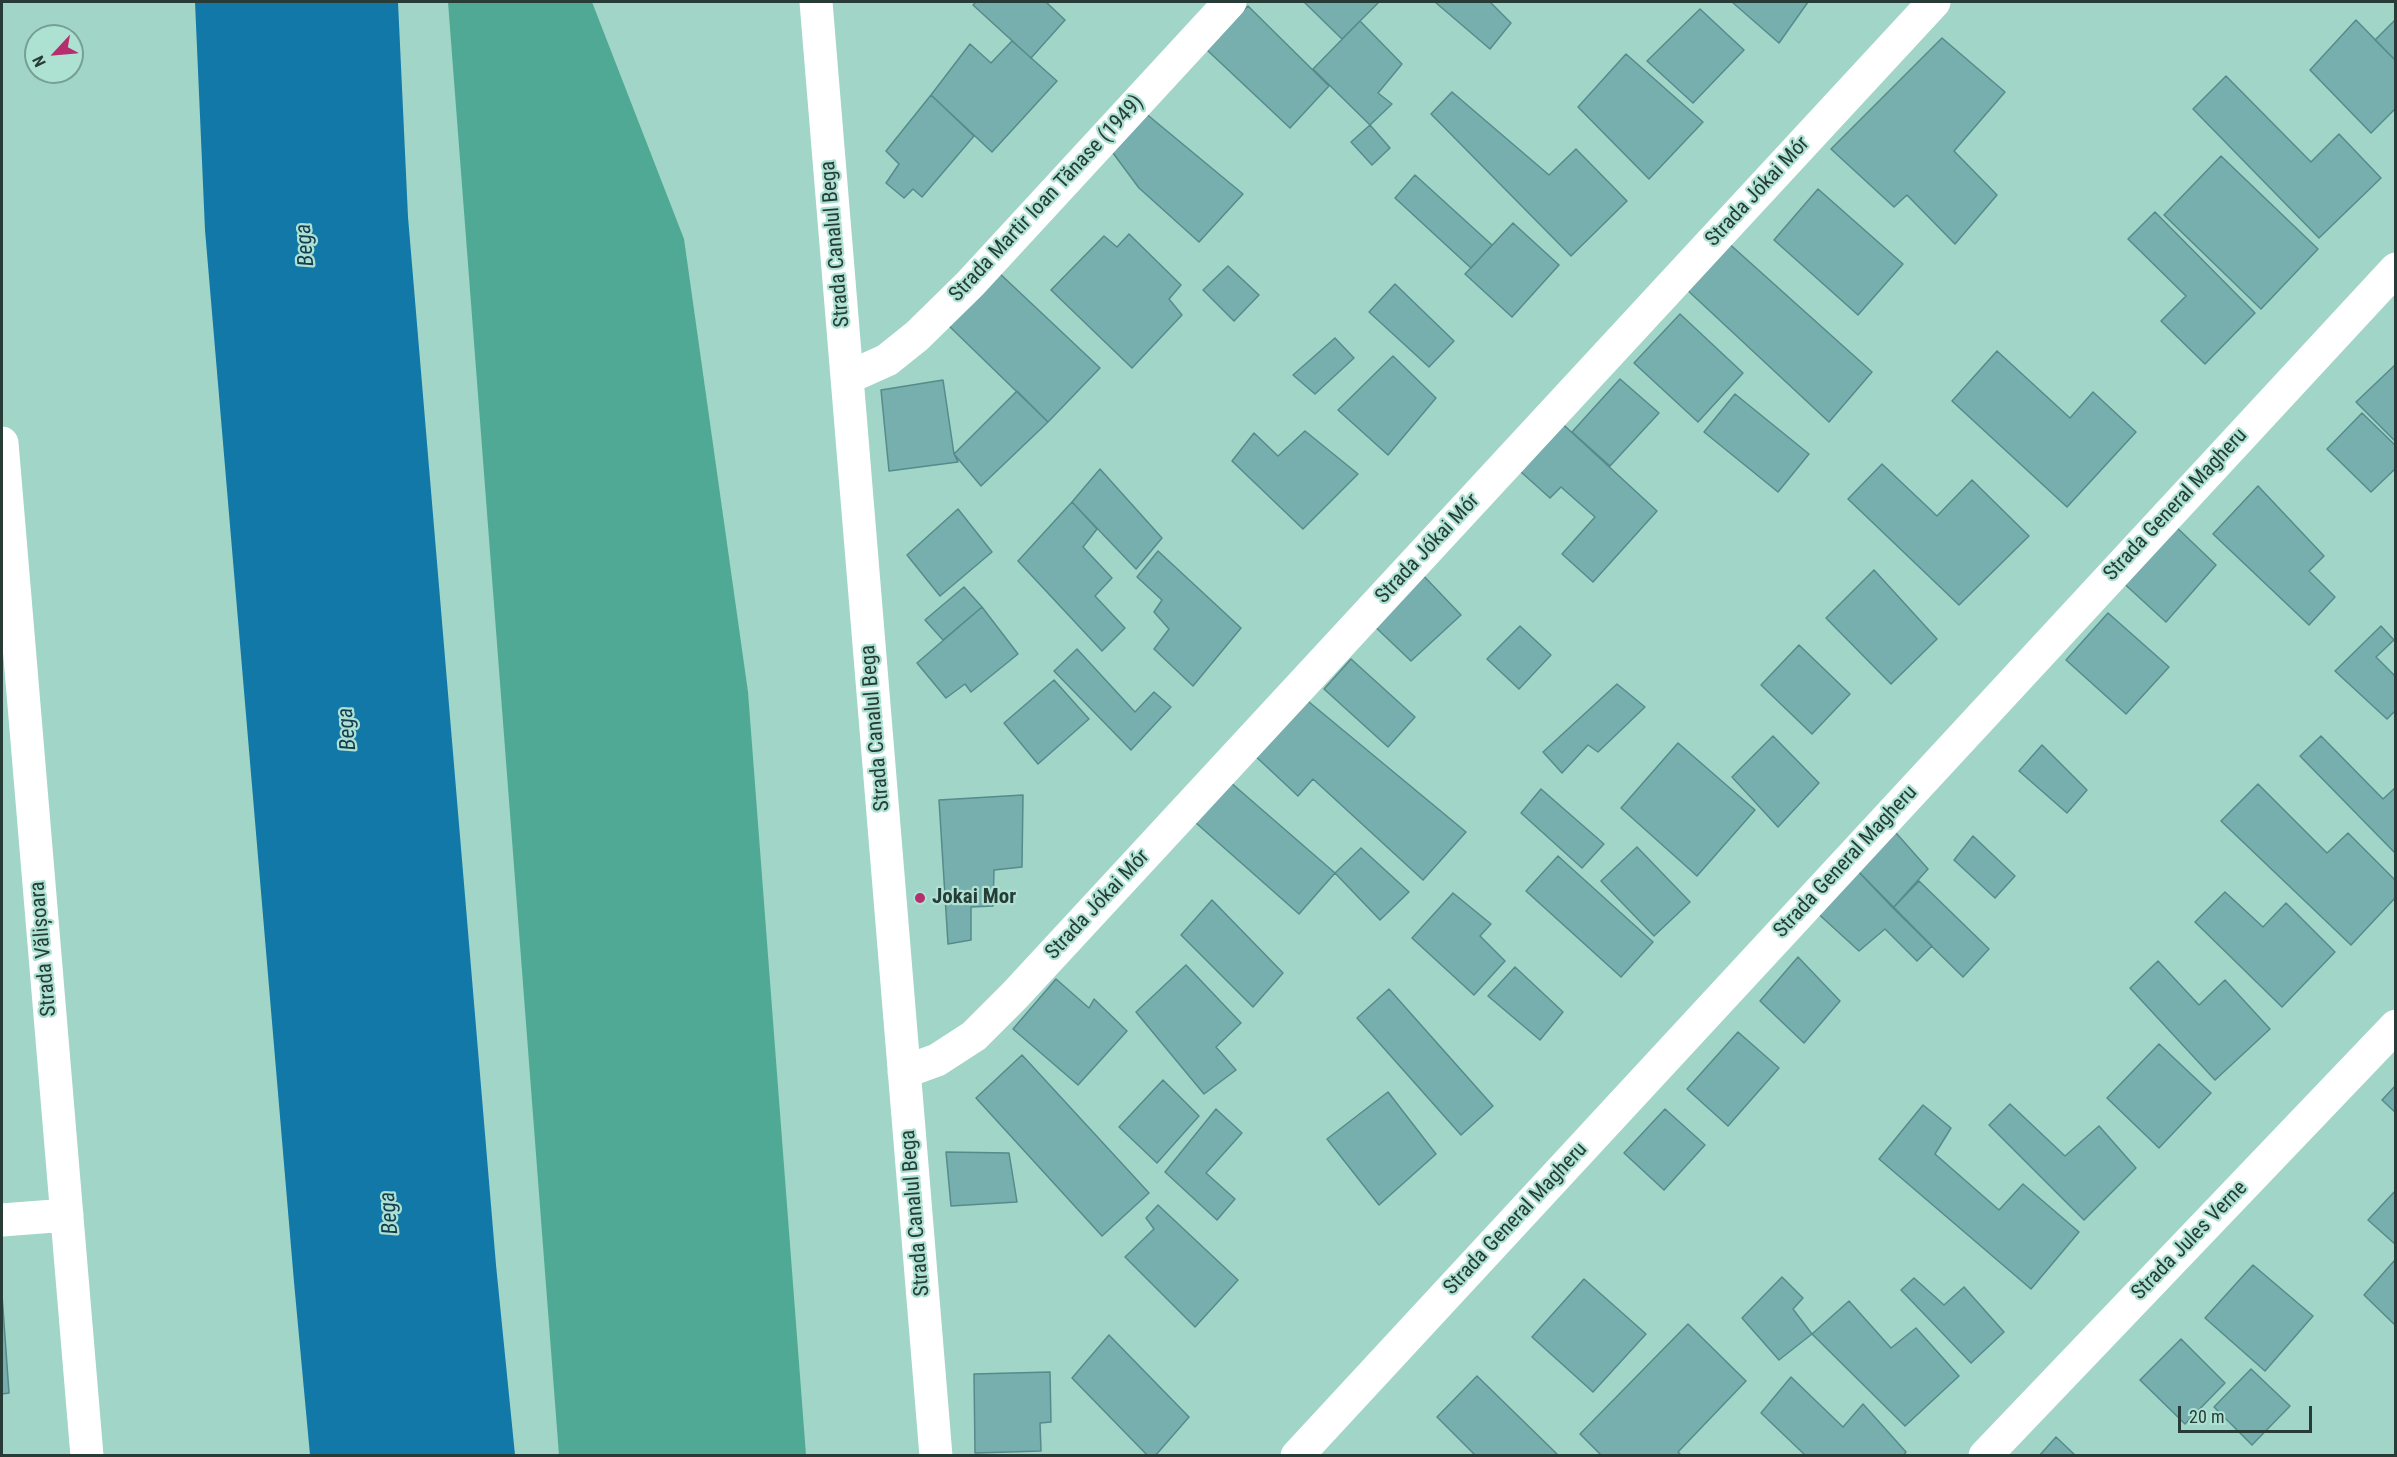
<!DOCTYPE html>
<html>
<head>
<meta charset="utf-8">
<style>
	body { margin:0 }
	#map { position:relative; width:2397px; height:1457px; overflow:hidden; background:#a1d5c7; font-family:"Roboto Condensed",sans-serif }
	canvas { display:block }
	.frame { position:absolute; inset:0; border:3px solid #273c37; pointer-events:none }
	.north { position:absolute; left:24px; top:24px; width:60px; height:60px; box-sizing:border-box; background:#ade2d3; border:2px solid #77a095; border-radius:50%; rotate:244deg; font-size:16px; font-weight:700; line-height:24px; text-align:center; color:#273c37 }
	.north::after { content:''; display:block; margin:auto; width:21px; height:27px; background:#b62e6e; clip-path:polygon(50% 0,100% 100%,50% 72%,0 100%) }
	.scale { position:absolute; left:2178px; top:1406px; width:134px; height:27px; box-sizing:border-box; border:3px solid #273c37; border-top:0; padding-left:8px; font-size:18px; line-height:21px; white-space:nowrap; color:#273c37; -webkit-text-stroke:4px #ade2d3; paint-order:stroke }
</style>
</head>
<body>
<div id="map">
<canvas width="2397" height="1457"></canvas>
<div class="frame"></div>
<div class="north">N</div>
<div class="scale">20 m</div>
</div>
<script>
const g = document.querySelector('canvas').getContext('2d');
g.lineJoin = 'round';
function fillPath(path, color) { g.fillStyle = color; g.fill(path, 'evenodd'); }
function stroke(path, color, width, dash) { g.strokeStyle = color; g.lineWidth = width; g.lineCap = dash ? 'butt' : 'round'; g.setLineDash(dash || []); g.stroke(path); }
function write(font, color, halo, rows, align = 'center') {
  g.font = font + ' "Roboto Condensed",sans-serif'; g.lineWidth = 4.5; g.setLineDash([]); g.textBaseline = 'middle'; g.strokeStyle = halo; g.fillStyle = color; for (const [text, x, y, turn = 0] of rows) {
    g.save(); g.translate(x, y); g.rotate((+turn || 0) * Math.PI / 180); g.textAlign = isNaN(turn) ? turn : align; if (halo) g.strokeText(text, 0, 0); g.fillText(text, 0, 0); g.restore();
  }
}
fillPath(new Path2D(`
	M 448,2 L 592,2 L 684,239 L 748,692 L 806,1455 L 559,1455 Z`), '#4fa994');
fillPath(new Path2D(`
	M 195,2 L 398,2 L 408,217 L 496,1265 L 515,1455 L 310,1455 L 294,1282 L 205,230 Z`), '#1178a8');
const building = new Path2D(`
	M 976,2 L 1046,2 L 1065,20 L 1031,58 L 973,5 Z
	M 1304,2 L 1379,2 L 1342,39 Z
	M 1435,2 L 1490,2 L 1511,23 L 1490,49 Z
	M 1732,2 L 1808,2 L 1779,43 Z
	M 1248,6 L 1329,86 L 1290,128 L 1207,50 Z
	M 1700,9 L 1744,50 L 1693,103 L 1647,61 Z
	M 2396,19 L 2396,61 L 2375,40 Z
	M 2356,20 L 2396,61 L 2396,108 L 2371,133 L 2310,70 Z
	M 1360,21 L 1402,64 L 1378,93 L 1392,104 L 1370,125 L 1313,69 Z
	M 1942,38 L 2005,92 L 1954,151 L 1997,195 L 1955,244 L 1907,195 L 1894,207 L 1831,149 Z
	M 1012,41 L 1057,81 L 992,152 L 931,95 L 970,44 L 991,63 Z
	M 1626,54 L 1703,122 L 1649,179 L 1578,107 Z
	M 2226,76 L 2311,162 L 2339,134 L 2381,178 L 2319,238 L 2193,109 Z
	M 1452,92 L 1549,175 L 1576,149 L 1627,201 L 1571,256 L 1431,114 Z
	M 931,95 L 974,136 L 922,197 L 913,189 L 904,198 L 886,183 L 899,164 L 886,151 Z
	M 1144,112 L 1243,194 L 1199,242 L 1139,188 L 1110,149 Z
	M 1370,125 L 1390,148 L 1372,165 L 1351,142 Z
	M 2221,156 L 2318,249 L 2261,309 L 2164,215 Z
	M 1415,175 L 1492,245 L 1471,268 L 1395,198 Z
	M 1818,189 L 1903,264 L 1858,315 L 1774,240 Z
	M 2155,212 L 2255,313 L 2205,364 L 2161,321 L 2186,296 L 2128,239 Z
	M 1513,223 L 1559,265 L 1512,317 L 1465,274 Z
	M 1129,234 L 1181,285 L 1169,299 L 1182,315 L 1132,368 L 1051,290 L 1104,236 L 1117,247 Z
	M 1725,240 L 1872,372 L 1829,422 L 1684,287 Z
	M 1228,266 L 1259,295 L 1234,321 L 1203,290 Z
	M 997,271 L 1100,368 L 1048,422 L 947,324 Z
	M 1395,284 L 1454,341 L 1429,367 L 1369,312 Z
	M 1680,314 L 1743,373 L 1698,422 L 1634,363 Z
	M 1335,338 L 1354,358 L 1315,394 L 1293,375 Z
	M 1997,351 L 2070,418 L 2093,392 L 2136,432 L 2067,507 L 1952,401 Z
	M 1393,356 L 1436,398 L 1388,455 L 1338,410 Z
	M 2396,364 L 2396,442 L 2356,402 Z
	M 1620,379 L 1659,413 L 1610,466 L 1572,432 Z
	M 943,380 L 954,454 L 958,462 L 889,471 L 881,390 Z
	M 1017,391 L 1048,422 L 981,486 L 954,454 Z
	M 1735,394 L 1809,454 L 1778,492 L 1704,432 Z
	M 2362,413 L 2396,446 L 2396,468 L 2371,492 L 2327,449 Z
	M 1554,416 L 1657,511 L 1593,582 L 1562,554 L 1595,517 L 1561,487 L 1550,498 L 1511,463 Z
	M 1305,431 L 1358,474 L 1303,529 L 1232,461 L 1254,433 L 1278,456 Z
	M 1882,464 L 1937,516 L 1972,480 L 2029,536 L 1959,605 L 1848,499 Z
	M 1100,469 L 1162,538 L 1136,569 L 1072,502 Z
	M 2258,486 L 2324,556 L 2309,571 L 2335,597 L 2309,625 L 2213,534 Z
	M 1072,502 L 1097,529 L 1083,547 L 1112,578 L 1095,596 L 1125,628 L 1102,651 L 1018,561 Z
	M 958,509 L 992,552 L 940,596 L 907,555 Z
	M 2171,522 L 2216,565 L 2166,622 L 2119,579 Z
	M 1158,551 L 1241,628 L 1193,686 L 1154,649 L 1169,629 L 1154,612 L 1162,600 L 1137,577 Z
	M 1418,570 L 1461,615 L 1411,661 L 1369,621 Z
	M 1874,570 L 1937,639 L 1891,684 L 1826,618 Z
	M 964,587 L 982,607 L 943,640 L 925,620 Z
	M 982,607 L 1018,654 L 971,692 L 965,684 L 946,698 L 917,663 Z
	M 2108,613 L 2169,667 L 2126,714 L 2066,660 Z
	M 1520,626 L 1551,655 L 1519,689 L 1487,659 Z
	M 2381,626 L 2394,640 L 2376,657 L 2396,677 L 2396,710 L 2387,719 L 2335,671 Z
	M 1799,645 L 1850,694 L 1812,734 L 1761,685 Z
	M 1077,649 L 1135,712 L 1154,692 L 1171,707 L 1131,750 L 1054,671 Z
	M 1351,659 L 1415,717 L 1388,747 L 1324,689 Z
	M 1054,680 L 1089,719 L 1038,764 L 1004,723 Z
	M 1617,684 L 1645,707 L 1598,752 L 1588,745 L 1562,773 L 1543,752 Z
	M 1303,697 L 1466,832 L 1423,880 L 1313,779 L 1298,796 L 1252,753 Z
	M 1773,736 L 1819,783 L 1778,827 L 1732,777 Z
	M 2321,736 L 2383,799 L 2396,787 L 2396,854 L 2300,756 Z
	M 1678,743 L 1755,810 L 1697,876 L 1621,808 Z
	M 2042,745 L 2087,790 L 2067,813 L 2019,771 Z
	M 1222,775 L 1335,873 L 1299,914 L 1187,815 Z
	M 2258,784 L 2327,853 L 2348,833 L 2396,881 L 2396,897 L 2351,945 L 2221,821 Z
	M 1541,789 L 1604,844 L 1582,868 L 1521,813 Z
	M 1023,795 L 1022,867 L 994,870 L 993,906 L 971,907 L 971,940 L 948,944 L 939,800 Z
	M 1889,825 L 1928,869 L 1893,908 L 1853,866 Z
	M 1973,836 L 2015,876 L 1995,898 L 1954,860 Z
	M 1637,847 L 1690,902 L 1654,936 L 1601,881 Z
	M 1361,848 L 1409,892 L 1380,920 L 1335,873 Z
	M 1558,856 L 1653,942 L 1621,977 L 1526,891 Z
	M 1853,866 L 1932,946 L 1917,961 L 1885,929 L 1859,951 L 1813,909 Z
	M 1919,881 L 1989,949 L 1963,977 L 1893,908 Z
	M 2225,892 L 2263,927 L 2286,903 L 2335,952 L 2282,1007 L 2195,922 Z
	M 1453,893 L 1491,924 L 1480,936 L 1505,961 L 1474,995 L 1412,938 Z
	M 1212,900 L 1283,973 L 1253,1007 L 1181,935 Z
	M 1798,957 L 1840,1001 L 1804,1043 L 1760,1001 Z
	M 2158,961 L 2199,1005 L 2225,980 L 2270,1029 L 2215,1080 L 2130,988 Z
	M 1186,965 L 1241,1023 L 1216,1047 L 1236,1070 L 1204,1094 L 1136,1012 Z
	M 1515,967 L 1563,1012 L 1540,1040 L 1488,996 Z
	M 1056,979 L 1089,1008 L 1094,999 L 1127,1031 L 1078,1085 L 1013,1029 Z
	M 1389,989 L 1493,1106 L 1461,1135 L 1357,1018 Z
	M 1738,1032 L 1779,1068 L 1728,1126 L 1687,1089 Z
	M 2159,1044 L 2211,1093 L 2159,1148 L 2107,1098 Z
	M 1022,1055 L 1149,1193 L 1102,1236 L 976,1098 Z
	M 1163,1080 L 1199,1116 L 1157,1163 L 1119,1127 Z
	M 2396,1085 L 2396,1113 L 2382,1100 Z
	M 1388,1092 L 1436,1154 L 1379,1205 L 1327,1139 Z
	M 2010,1104 L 2065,1156 L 2099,1126 L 2136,1168 L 2084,1220 L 1989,1125 Z
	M 1923,1105 L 1951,1128 L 1935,1154 L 1999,1210 L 2023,1184 L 2079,1232 L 2031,1289 L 1879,1159 Z
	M 1216,1109 L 1242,1133 L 1206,1173 L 1235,1199 L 1217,1220 L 1165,1172 Z
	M 1665,1109 L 1705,1145 L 1664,1190 L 1624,1153 Z
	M 946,1152 L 1009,1153 L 1017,1202 L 951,1206 Z
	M 2396,1190 L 2396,1245 L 2368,1220 Z
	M 1158,1205 L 1238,1280 L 1195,1327 L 1125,1257 L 1154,1229 L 1146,1218 Z
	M 2394,1261 L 2396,1263 L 2396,1326 L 2364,1295 Z
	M 2253,1265 L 2313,1316 L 2265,1371 L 2205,1318 Z
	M 1782,1277 L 1803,1298 L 1793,1309 L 1812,1334 L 1779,1360 L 1742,1318 Z
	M 1914,1278 L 1944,1305 L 1964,1287 L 2004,1332 L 1971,1363 L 1901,1290 Z
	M 1584,1279 L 1646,1334 L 1593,1392 L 1532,1337 Z
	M 2,1295 L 9,1393 L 2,1394 Z
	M 1849,1301 L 1891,1348 L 1916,1328 L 1959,1376 L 1905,1426 L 1812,1334 Z
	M 1688,1324 L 1746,1381 L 1678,1452 L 1682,1456 L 1602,1456 L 1580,1434 Z
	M 1109,1335 L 1189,1417 L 1155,1456 L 1148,1456 L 1072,1378 Z
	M 2181,1339 L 2225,1383 L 2185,1424 L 2140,1380 Z
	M 2251,1369 L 2290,1406 L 2252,1445 L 2214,1407 Z
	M 1050,1372 L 1051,1422 L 1040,1423 L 1041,1451 L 975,1453 L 974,1374 Z
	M 1477,1376 L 1557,1454 L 1555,1456 L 1476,1456 L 1437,1417 Z
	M 1791,1377 L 1843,1427 L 1863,1404 L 1906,1452 L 1903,1456 L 1806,1456 L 1761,1413 Z
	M 2056,1437 L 2076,1456 L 2039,1456 Z`);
fillPath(building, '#77aeae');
stroke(building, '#558b8b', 1.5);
stroke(new Path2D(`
	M 816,2 L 936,1456
	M 847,378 L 887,360 L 917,336 L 970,284 L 1230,2
	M 2,443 L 87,1456
	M 904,1072 L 937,1060 L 974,1036 L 1015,995 L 1934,2
	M 2,1220 L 67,1215
	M 1297,1456 L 2396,269
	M 1985,1456 L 2396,1026`), '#fff', 33);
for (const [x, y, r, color] of [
	[920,898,6,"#b62e6e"]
]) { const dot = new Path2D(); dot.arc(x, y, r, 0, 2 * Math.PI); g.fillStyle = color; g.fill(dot); stroke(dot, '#ade2d3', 2); }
write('21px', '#273c37', '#ade2d3', [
	["Strada Jókai Mór",1758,192,-47],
	["Strada Martir Ioan Tănase (1949)",1047,199,-47],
	["Strada Canalul Bega",836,244,-95],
	["Strada General Magheru",2176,505,-47],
	["Strada Jókai Mór",1428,549,-47],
	["Strada Canalul Bega",876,728,-95],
	["Strada General Magheru",1846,862,-47],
	["Strada Jókai Mór",1098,905,-47],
	["Strada Vălișoara",44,949,-95],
	["Strada Canalul Bega",916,1213,-95],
	["Strada General Magheru",1516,1219,-47],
	["Strada Jules Verne",2190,1241,-46]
]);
write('bold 21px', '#273c37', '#ade2d3', [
	["Jokai Mor",932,898]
], 'left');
write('italic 22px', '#143b50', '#ade2d3', [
	["Bega",306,245,-95],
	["Bega",348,729,-95],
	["Bega",390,1213,-95]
]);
</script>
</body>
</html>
